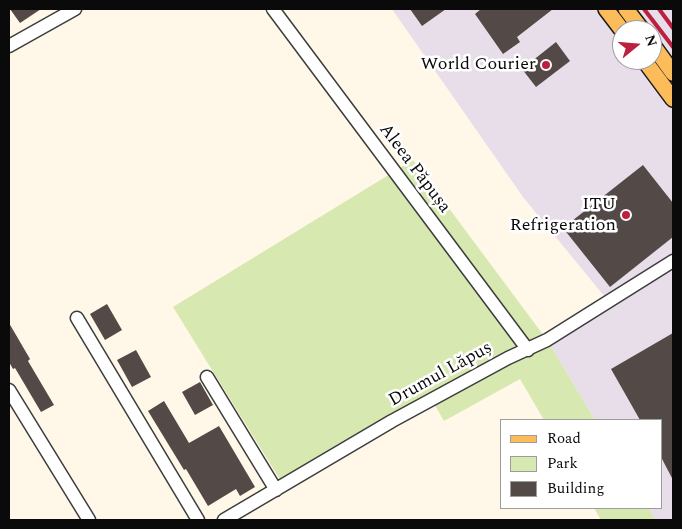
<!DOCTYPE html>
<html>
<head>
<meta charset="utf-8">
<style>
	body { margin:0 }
	#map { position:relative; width:682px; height:529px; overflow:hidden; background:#fff7e8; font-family:Spectral,serif }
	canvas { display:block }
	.frame { position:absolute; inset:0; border:10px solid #0a0a0a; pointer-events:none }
	.legend { position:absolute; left:500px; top:419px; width:162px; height:90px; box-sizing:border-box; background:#fff; border:1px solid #9d9d9d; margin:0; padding:6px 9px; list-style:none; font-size:15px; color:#0a0a0a }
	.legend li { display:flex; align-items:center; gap:10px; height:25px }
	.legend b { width:25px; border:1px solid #9d9d9d }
	.north { position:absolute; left:612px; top:20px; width:50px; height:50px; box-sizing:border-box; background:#fff; border:1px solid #9d9d9d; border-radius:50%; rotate:73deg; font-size:14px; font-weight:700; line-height:20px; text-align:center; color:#0a0a0a }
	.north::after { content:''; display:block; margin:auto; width:18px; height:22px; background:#bc203f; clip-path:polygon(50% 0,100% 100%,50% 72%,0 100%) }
</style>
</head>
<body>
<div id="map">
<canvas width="682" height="529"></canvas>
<div class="frame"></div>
<ul class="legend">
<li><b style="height:6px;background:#fcbc5a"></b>Road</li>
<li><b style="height:14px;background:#d7e9b1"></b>Park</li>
<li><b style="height:14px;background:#534947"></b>Building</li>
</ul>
<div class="north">N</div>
</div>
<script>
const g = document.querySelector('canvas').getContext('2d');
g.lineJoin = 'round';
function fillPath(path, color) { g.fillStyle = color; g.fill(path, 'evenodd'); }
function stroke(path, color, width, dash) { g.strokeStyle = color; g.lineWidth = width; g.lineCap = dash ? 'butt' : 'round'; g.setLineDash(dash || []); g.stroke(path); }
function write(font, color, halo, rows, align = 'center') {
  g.font = font + ' Spectral,serif'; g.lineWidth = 5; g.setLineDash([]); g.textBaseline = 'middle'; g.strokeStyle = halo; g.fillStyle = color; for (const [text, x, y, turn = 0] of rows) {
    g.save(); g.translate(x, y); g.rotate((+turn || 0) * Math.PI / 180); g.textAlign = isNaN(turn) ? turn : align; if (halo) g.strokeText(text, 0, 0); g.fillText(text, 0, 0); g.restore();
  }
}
fillPath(new Path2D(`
	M 392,9 L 673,9 L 673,520 L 656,520 L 648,508 L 661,508 L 661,420 L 595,420 L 547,340 L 609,302 L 523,197 ZM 622,30 L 652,30 L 652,60 L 622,60 Z`), '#e7deea');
fillPath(new Path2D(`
	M 413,160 L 547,340 L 595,420 L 544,420 L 520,379 L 444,421 L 432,400 L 284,486 L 173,307 Z
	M 594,508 L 648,508 L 656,520 L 601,520 Z`), '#d7e9b1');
fillPath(new Path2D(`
	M 10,9 L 41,9 L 20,23 Z
	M 410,9 L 446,9 L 422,26 Z
	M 481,9 L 553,9 L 517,37 L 520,42 L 503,54 L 475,14 Z
	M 556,42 L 570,61 L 536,87 L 522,69 Z
	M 643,165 L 673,203 L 673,237 L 610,287 L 563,228 Z
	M 107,304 L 122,330 L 105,340 L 90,314 Z
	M 9,323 L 30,359 L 28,361 L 54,405 L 41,412 L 15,368 L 13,369 L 9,362 Z
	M 673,333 L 673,480 L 661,457 L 661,420 L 640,420 L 611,369 Z
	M 136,350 L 151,377 L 132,387 L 117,360 Z
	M 200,382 L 213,405 L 195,415 L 182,392 Z
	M 164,401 L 189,443 L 219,426 L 255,487 L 240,496 L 236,489 L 208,506 L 186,469 L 184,470 L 148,411 Z`), '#534947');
const minor = new Path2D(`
	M 273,9 L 528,350
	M 9,46 L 75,9
	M 77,318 L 198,520
	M 207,377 L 276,490
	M 9,390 L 89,520
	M 224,520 L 392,421 L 508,358 L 547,340 L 673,261`);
const major = new Path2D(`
	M 606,9 L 622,30
	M 626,9 L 642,30
	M 652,44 L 673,73
	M 644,60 L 673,99`);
stroke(minor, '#3d3d3d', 15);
stroke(major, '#1b1b1b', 18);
stroke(minor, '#fff', 12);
stroke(major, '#fcbc5a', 15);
stroke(new Path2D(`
	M 644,9 L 673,47
	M 659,9 L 673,28`), '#bc203f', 4);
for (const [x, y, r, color] of [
	[546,65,5,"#bc203f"],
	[626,215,5,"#bc203f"]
]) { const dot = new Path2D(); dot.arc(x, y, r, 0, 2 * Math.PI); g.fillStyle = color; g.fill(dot); stroke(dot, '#fff', 2); }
write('18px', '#0a0a0a', '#fff', [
	["World Courier",536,65],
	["ITU",616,205],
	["Refrigeration",616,226]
], 'right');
write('18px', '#0a0a0a', '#fff', [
	["Aleea Păpușa",414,169,53],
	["Drumul Lăpuș",441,375,-29]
]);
</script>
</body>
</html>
